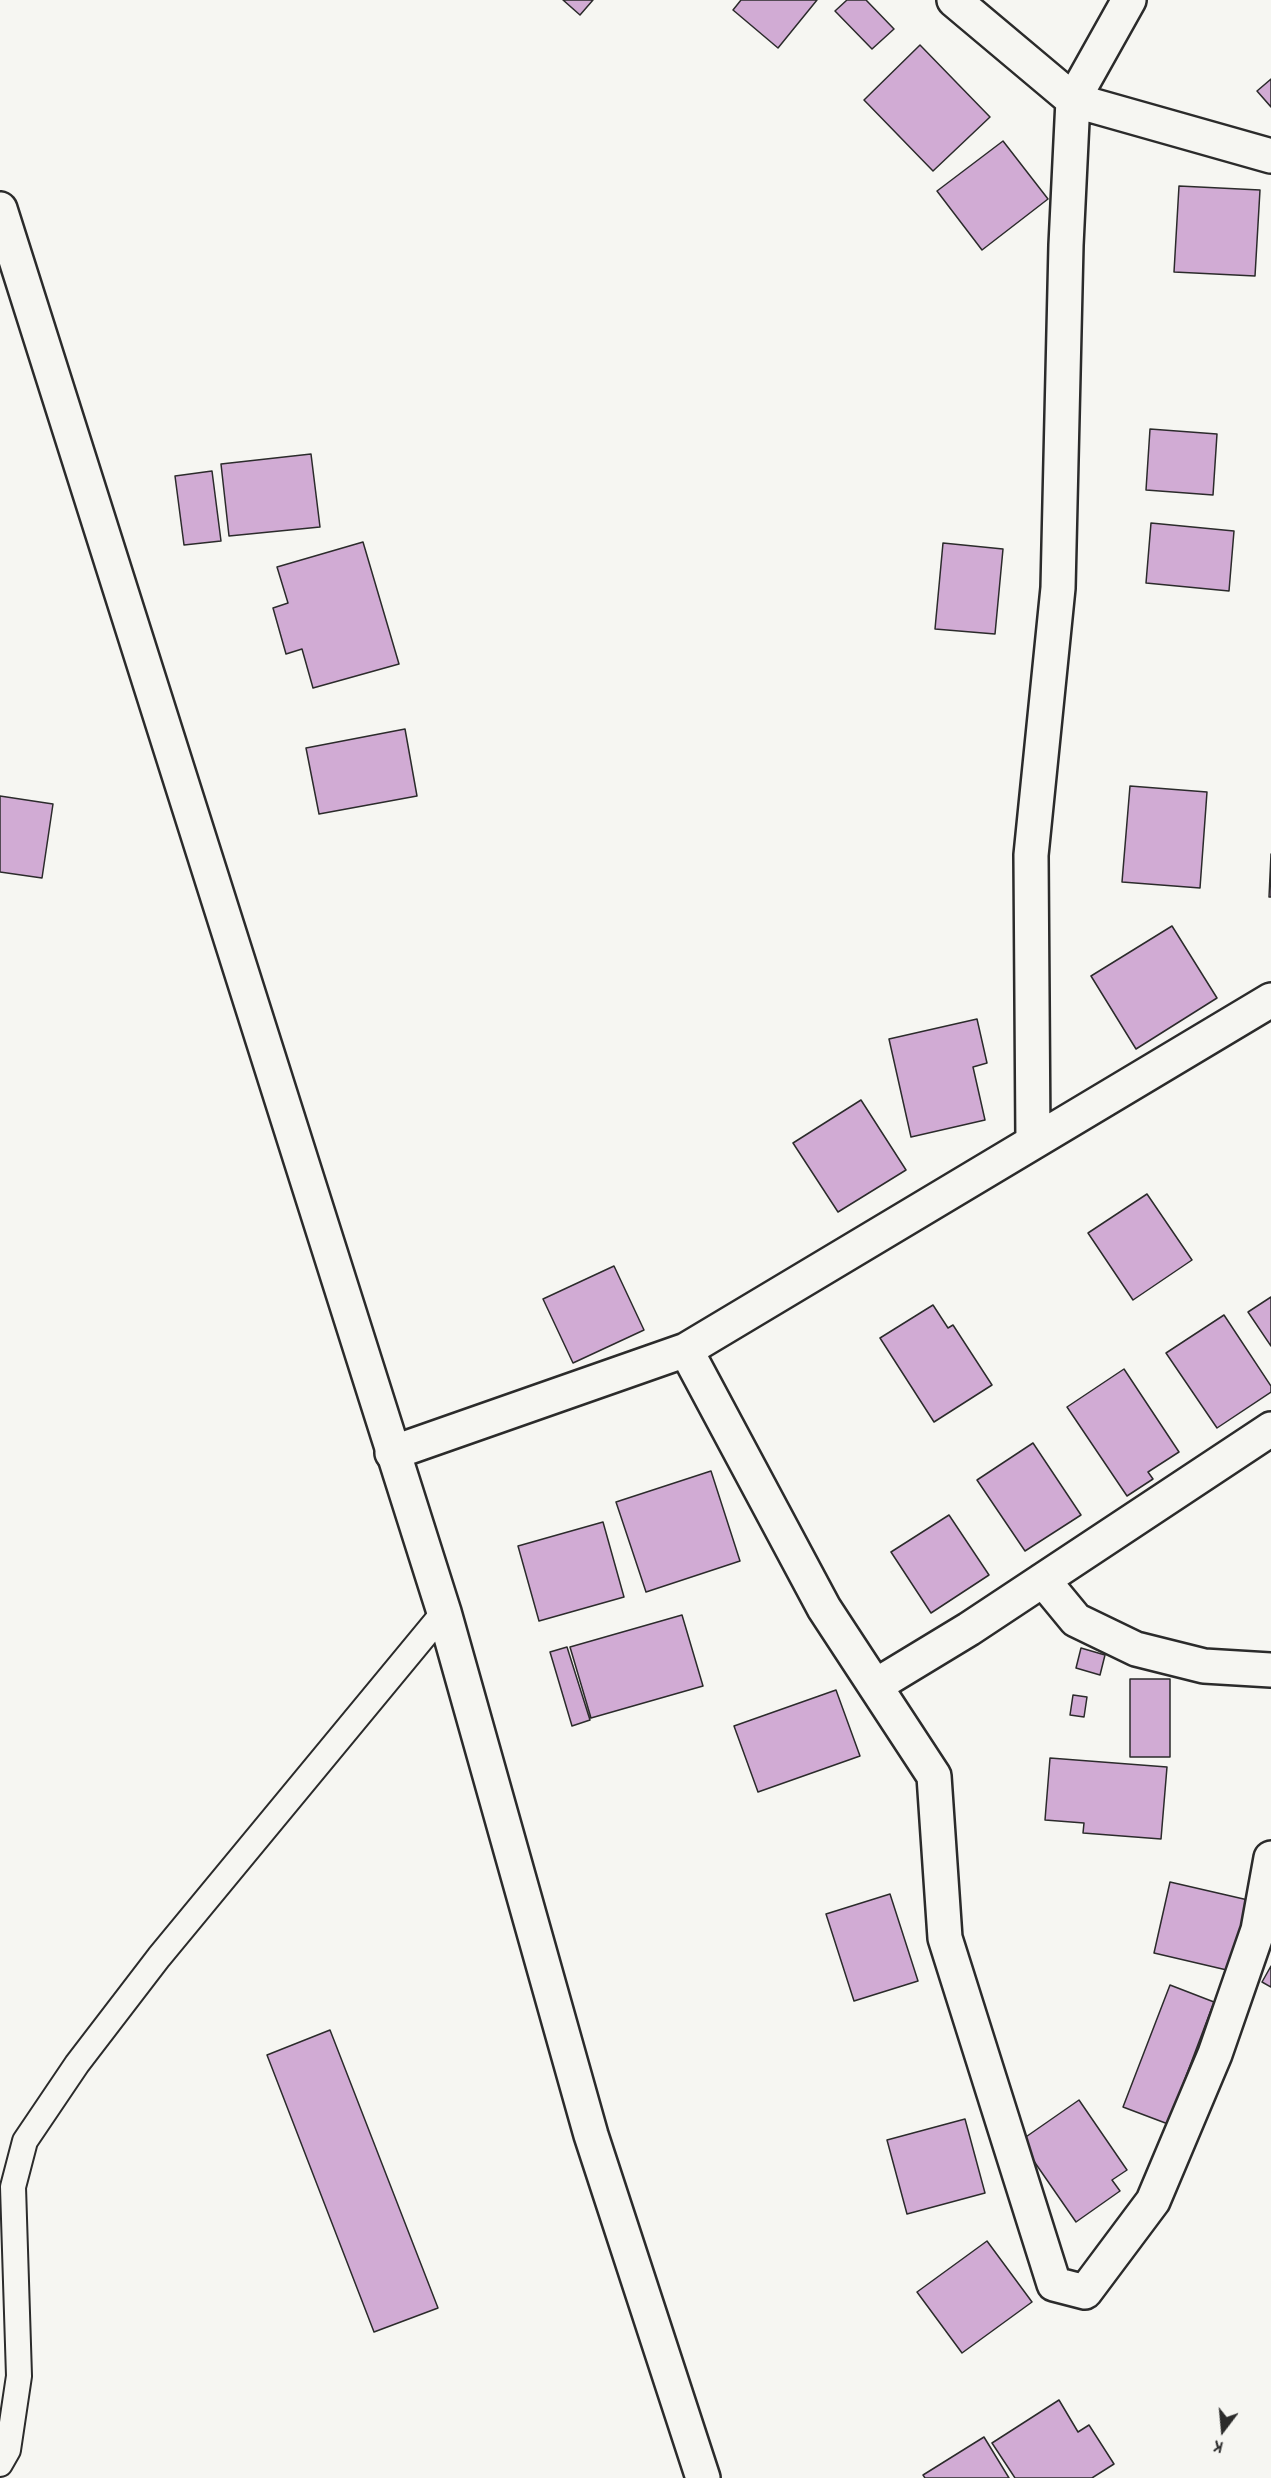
<!DOCTYPE html>
<html>
<head>
<meta charset="utf-8">
<style>
	body { margin:0 }
	#map { position:relative; width:1271px; height:2478px; overflow:hidden; background:#f6f6f2; font-family:"Patrick Hand",sans-serif }
	canvas { display:block }
	.north { position:absolute; left:1193px; top:2400px; width:60px; height:60px; -webkit-text-stroke:4px #f6f6f2; paint-order:stroke; rotate:196deg; font-size:16px; font-weight:700; line-height:24px; text-align:center; color:#2b2b2b }
	.north::after { content:''; display:block; margin:auto; width:21px; height:27px; background:#2b2b2b; clip-path:polygon(50% 0,100% 100%,50% 72%,0 100%) }
</style>
</head>
<body>
<div id="map">
<canvas width="1271" height="2478"></canvas>
<div class="north">K</div>
</div>
<script>
const g = document.querySelector('canvas').getContext('2d');
g.lineJoin = 'round';
function fillPath(path, color) { g.fillStyle = color; g.fill(path, 'evenodd'); }
function stroke(path, color, width, dash) { g.strokeStyle = color; g.lineWidth = width; g.lineCap = dash ? 'butt' : 'round'; g.setLineDash(dash || []); g.stroke(path); }
const building = new Path2D(`
	M 563,0 L 593,0 L 580,15 Z
	M 741,0 L 817,0 L 778,48 L 733,10 Z
	M 847,0 L 866,0 L 894,29 L 872,49 L 835,11 Z
	M 920,45 L 990,117 L 933,171 L 864,100 Z
	M 1271,79 L 1271,107 L 1257,91 Z
	M 1003,141 L 1048,199 L 982,250 L 937,191 Z
	M 1179,186 L 1260,190 L 1255,276 L 1174,272 Z
	M 1150,429 L 1217,434 L 1213,495 L 1146,490 Z
	M 311,454 L 320,527 L 229,536 L 221,464 Z
	M 212,471 L 221,541 L 184,545 L 175,476 Z
	M 1151,523 L 1234,531 L 1229,591 L 1146,583 Z
	M 363,542 L 399,664 L 313,688 L 302,649 L 286,654 L 273,608 L 288,603 L 277,567 Z
	M 943,543 L 1003,549 L 995,634 L 935,629 Z
	M 405,729 L 417,796 L 319,814 L 306,748 Z
	M 1130,786 L 1207,792 L 1200,888 L 1122,882 Z
	M 0,796 L 53,804 L 42,878 L 0,872 Z
	M 1271,854 L 1271,897 L 1269,897 Z
	M 1172,926 L 1217,998 L 1136,1049 L 1091,976 Z
	M 977,1019 L 987,1063 L 973,1067 L 985,1120 L 911,1137 L 889,1039 Z
	M 861,1100 L 906,1170 L 838,1212 L 793,1143 Z
	M 1147,1194 L 1192,1260 L 1133,1300 L 1088,1233 Z
	M 614,1266 L 644,1330 L 573,1363 L 543,1299 Z
	M 1271,1297 L 1271,1346 L 1248,1312 Z
	M 933,1305 L 948,1328 L 953,1325 L 992,1385 L 934,1422 L 880,1338 Z
	M 1224,1315 L 1271,1386 L 1271,1392 L 1217,1428 L 1166,1353 Z
	M 1124,1369 L 1179,1452 L 1148,1472 L 1153,1479 L 1127,1496 L 1067,1407 Z
	M 1033,1443 L 1081,1515 L 1025,1551 L 977,1480 Z
	M 711,1471 L 740,1561 L 646,1592 L 616,1502 Z
	M 949,1515 L 989,1575 L 931,1613 L 891,1552 Z
	M 603,1522 L 624,1597 L 539,1621 L 518,1546 Z
	M 682,1615 L 703,1686 L 591,1718 L 570,1647 Z
	M 567,1647 L 590,1720 L 572,1726 L 550,1652 Z
	M 1081,1648 L 1105,1655 L 1100,1675 L 1076,1668 Z
	M 1130,1679 L 1170,1679 L 1170,1757 L 1130,1757 Z
	M 836,1690 L 860,1756 L 758,1792 L 734,1726 Z
	M 1073,1695 L 1087,1697 L 1084,1717 L 1070,1715 Z
	M 1050,1758 L 1167,1767 L 1161,1839 L 1083,1833 L 1084,1823 L 1045,1820 Z
	M 1170,1882 L 1248,1900 L 1231,1971 L 1154,1953 Z
	M 890,1894 L 918,1981 L 854,2001 L 826,1914 Z
	M 1271,1966 L 1271,1987 L 1262,1982 Z
	M 1170,1985 L 1214,2002 L 1168,2124 L 1123,2107 Z
	M 330,2030 L 438,2308 L 374,2332 L 267,2055 Z
	M 1079,2100 L 1127,2170 L 1112,2180 L 1120,2191 L 1076,2222 L 1020,2141 Z
	M 965,2119 L 985,2193 L 907,2214 L 887,2140 Z
	M 987,2241 L 1032,2302 L 962,2353 L 917,2292 Z
	M 1059,2400 L 1078,2432 L 1089,2425 L 1114,2464 L 1092,2478 L 1015,2478 L 992,2443 Z
	M 984,2437 L 1009,2478 L 925,2478 L 923,2475 Z`);
fillPath(building, '#d1abd4');
stroke(building, '#2b2b2b', 1.5);
const service = new Path2D(`
	M 0,2464 L 8,2450 L 19,2376 L 13,2187 L 25,2141 L 77,2064 L 159,1957 L 444,1612`);
const minor = new Path2D(`
	M 954,0 L 1073,100 L 1271,156
	M 1033,1142 L 1031,855 L 1058,588 L 1066,245 L 1073,100 L 1129,0
	M 686,1350 L 824,1608 L 934,1776 L 945,1938 L 1054,2284 L 1085,2292 L 1153,2201 L 1215,2054 L 1258,1930 L 1271,1858
	M 392,1453 L 686,1350 L 1271,1000
	M 1043,1580 L 1076,1620 L 1136,1649 L 1204,1666 L 1271,1670
	M 875,1686 L 969,1629 L 1271,1429`);
const tertiary = new Path2D(`
	M 0,209 L 444,1612 L 591,2135 L 703,2478`);
stroke(service, '#2b2b2b', 28);
stroke(minor, '#2b2b2b', 38);
stroke(tertiary, '#2b2b2b', 38);
stroke(service, '#f6f6f2', 24);
stroke(minor, '#f6f6f2', 33);
stroke(tertiary, '#f6f6f2', 33);
</script>
</body>
</html>
